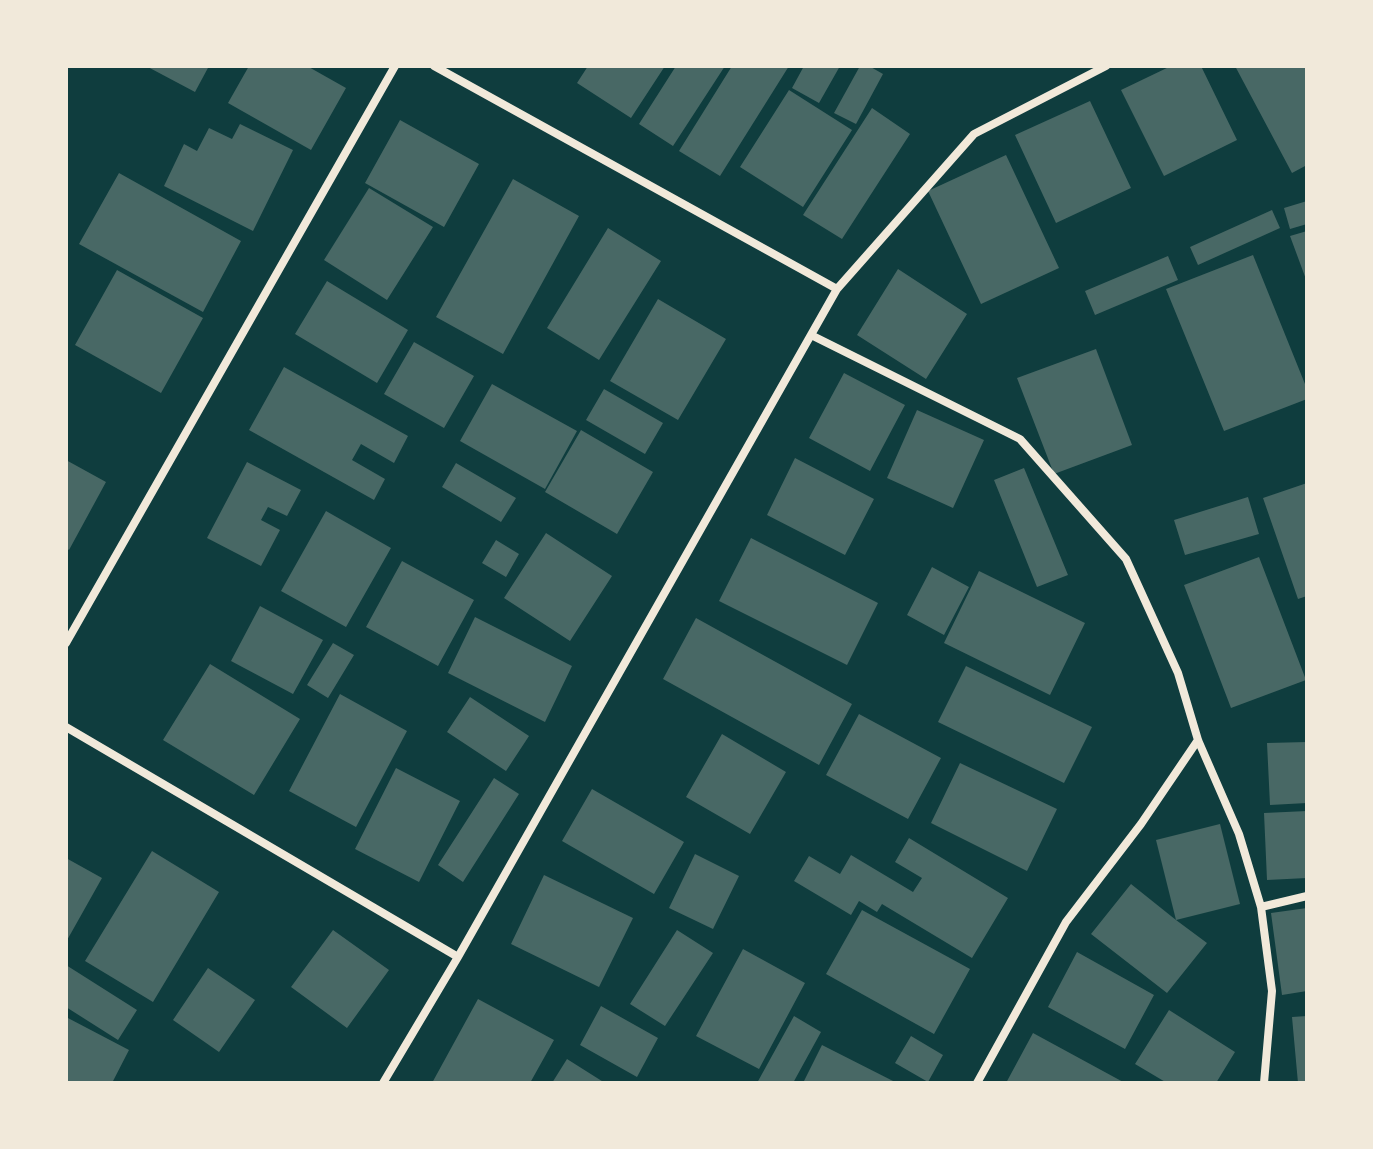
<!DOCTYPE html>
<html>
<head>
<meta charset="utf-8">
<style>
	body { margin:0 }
	#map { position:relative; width:1373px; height:1149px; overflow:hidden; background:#0f3d3e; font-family:Manrope,sans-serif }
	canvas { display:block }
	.frame { position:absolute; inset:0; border:68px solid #f1e9da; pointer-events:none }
</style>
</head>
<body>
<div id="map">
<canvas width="1373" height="1149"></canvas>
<div class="frame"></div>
</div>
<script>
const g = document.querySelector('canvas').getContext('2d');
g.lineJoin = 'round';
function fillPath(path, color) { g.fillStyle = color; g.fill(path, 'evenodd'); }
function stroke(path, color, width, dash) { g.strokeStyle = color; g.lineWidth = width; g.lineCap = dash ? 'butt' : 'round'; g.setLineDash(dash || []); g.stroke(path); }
fillPath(new Path2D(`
	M 146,66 L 209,66 L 195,92 Z
	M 249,66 L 307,66 L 346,88 L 311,150 L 228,103 Z
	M 588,66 L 665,66 L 631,118 L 577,83 Z
	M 676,66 L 725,66 L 673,146 L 639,124 Z
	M 732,66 L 789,66 L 720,176 L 679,151 Z
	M 804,66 L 840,66 L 819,103 L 792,88 Z
	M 860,66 L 869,66 L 883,74 L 856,124 L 834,113 Z
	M 1171,66 L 1201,66 L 1237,140 L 1164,176 L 1121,90 Z
	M 1235,66 L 1305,66 L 1307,165 L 1292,173 Z
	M 789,90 L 852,130 L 803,207 L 740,167 Z
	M 1090,101 L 1131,188 L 1056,223 L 1015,135 Z
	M 872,108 L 910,134 L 842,239 L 803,215 Z
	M 400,120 L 479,164 L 444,227 L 365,183 Z
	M 240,124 L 293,150 L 253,231 L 164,186 L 184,144 L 197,151 L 209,128 L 232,139 Z
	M 1006,155 L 1059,268 L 981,304 L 928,191 Z
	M 119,173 L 241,241 L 203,312 L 79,244 Z
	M 513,179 L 579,216 L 503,354 L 436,317 Z
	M 369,188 L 433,227 L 387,300 L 324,260 Z
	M 1307,201 L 1307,224 L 1290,229 L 1284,208 Z
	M 1272,210 L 1280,228 L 1198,265 L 1190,247 Z
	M 608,228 L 661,261 L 599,360 L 547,328 Z
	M 1307,231 L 1307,282 L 1290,236 Z
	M 1253,255 L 1307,389 L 1307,399 L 1224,431 L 1166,289 Z
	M 1168,256 L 1178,280 L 1095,315 L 1085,291 Z
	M 898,269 L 967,314 L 926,379 L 857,335 Z
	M 117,270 L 203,318 L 161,393 L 75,345 Z
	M 327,281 L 408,330 L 377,383 L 295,334 Z
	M 658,299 L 726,339 L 678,420 L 610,381 Z
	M 414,342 L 474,376 L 444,428 L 384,394 Z
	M 1096,349 L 1132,445 L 1054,474 L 1017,378 Z
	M 284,367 L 408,436 L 394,463 L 361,444 L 352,460 L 385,479 L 374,500 L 249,430 Z
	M 844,373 L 905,405 L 870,471 L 809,438 Z
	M 492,384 L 577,431 L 545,489 L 460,441 Z
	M 604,389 L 663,423 L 645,454 L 586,420 Z
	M 917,410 L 984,440 L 953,508 L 887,478 Z
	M 581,430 L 653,472 L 617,534 L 545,492 Z
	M 795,458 L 874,499 L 845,555 L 767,515 Z
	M 66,460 L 106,482 L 69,550 L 66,548 Z
	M 247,462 L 301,490 L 287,516 L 268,507 L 261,520 L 280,530 L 261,566 L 207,538 Z
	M 456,463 L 516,498 L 501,522 L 442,487 Z
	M 1024,468 L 1068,575 L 1037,587 L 994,480 Z
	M 1307,483 L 1307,596 L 1298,599 L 1263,498 Z
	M 1248,497 L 1259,534 L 1185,555 L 1174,520 Z
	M 326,511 L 391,548 L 346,627 L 281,591 Z
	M 546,533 L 612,576 L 570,641 L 504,598 Z
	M 751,538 L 878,603 L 847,665 L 719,601 Z
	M 496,540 L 519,554 L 506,577 L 482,563 Z
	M 1259,557 L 1306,680 L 1231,708 L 1184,585 Z
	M 402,561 L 474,600 L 438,666 L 366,627 Z
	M 932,567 L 969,587 L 944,635 L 907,615 Z
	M 979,571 L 1085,623 L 1050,695 L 944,643 Z
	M 260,606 L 323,640 L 293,694 L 231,661 Z
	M 475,617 L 572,666 L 545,722 L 448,673 Z
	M 696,618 L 852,704 L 819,765 L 663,679 Z
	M 333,643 L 354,655 L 328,698 L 307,685 Z
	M 210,664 L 300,719 L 254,795 L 163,740 Z
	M 966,666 L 1092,727 L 1064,783 L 938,722 Z
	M 340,694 L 407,731 L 356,827 L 289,791 Z
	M 470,697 L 529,736 L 506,771 L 447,732 Z
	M 859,714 L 941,758 L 908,819 L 826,775 Z
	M 722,734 L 786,772 L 750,834 L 686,797 Z
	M 1307,742 L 1307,803 L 1270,805 L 1267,743 Z
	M 960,763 L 1057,809 L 1027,871 L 931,823 Z
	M 396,768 L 460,801 L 419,882 L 355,849 Z
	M 494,778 L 519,794 L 463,882 L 438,865 Z
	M 592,789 L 684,842 L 654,894 L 562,841 Z
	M 1307,811 L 1307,878 L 1267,880 L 1264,813 Z
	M 1220,824 L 1240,904 L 1176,920 L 1207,943 L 1167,993 L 1091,934 L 1131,884 L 1176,920 L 1156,840 Z
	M 909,838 L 1008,898 L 972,958 L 882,904 L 877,912 L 859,901 L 851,915 L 794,881 L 809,856 L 840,874 L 851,855 L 913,892 L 922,878 L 895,862 Z
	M 152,851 L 219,892 L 153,1002 L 85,961 Z
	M 695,854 L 739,876 L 713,929 L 669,908 Z
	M 66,858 L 102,878 L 66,942 Z
	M 544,875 L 633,918 L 599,987 L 511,944 Z
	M 1307,908 L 1307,991 L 1282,995 L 1271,913 Z
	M 862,910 L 970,969 L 934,1034 L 826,974 Z
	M 333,930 L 389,970 L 347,1028 L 291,987 Z
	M 677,930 L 713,953 L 665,1026 L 630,1004 Z
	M 743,949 L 805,983 L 759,1069 L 696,1036 Z
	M 1077,952 L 1154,995 L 1125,1049 L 1048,1007 Z
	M 66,965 L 137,1010 L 118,1040 L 66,1007 Z
	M 208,968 L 255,1000 L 219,1052 L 173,1020 Z
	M 478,999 L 554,1040 L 530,1083 L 432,1083 Z
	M 601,1006 L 658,1038 L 637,1077 L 580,1045 Z
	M 1169,1010 L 1235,1052 L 1216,1083 L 1167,1083 L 1135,1064 Z
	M 794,1016 L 821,1032 L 793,1083 L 757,1083 Z
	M 1307,1016 L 1307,1083 L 1298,1083 L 1292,1017 Z
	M 66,1017 L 129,1050 L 112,1083 L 66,1083 Z
	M 1033,1033 L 1125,1083 L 1006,1083 Z
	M 911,1036 L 943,1055 L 928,1082 L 895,1063 Z
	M 822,1045 L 897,1083 L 803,1083 Z
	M 567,1059 L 605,1083 L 552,1083 Z`), '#486865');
stroke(new Path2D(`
	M 434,66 L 837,289
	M 811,335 L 1020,439 L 1126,559 L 1178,673 L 1198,740 L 1239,834 L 1261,907 L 1272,991 L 1264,1083
	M 66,643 L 395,66
	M 66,727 L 458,957
	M 1261,907 L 1307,896
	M 383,1083 L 458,957 L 837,289 L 974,134 L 1106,66
	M 977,1083 L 1066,922 L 1141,824 L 1198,740`), '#f1e9da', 8);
</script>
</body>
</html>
